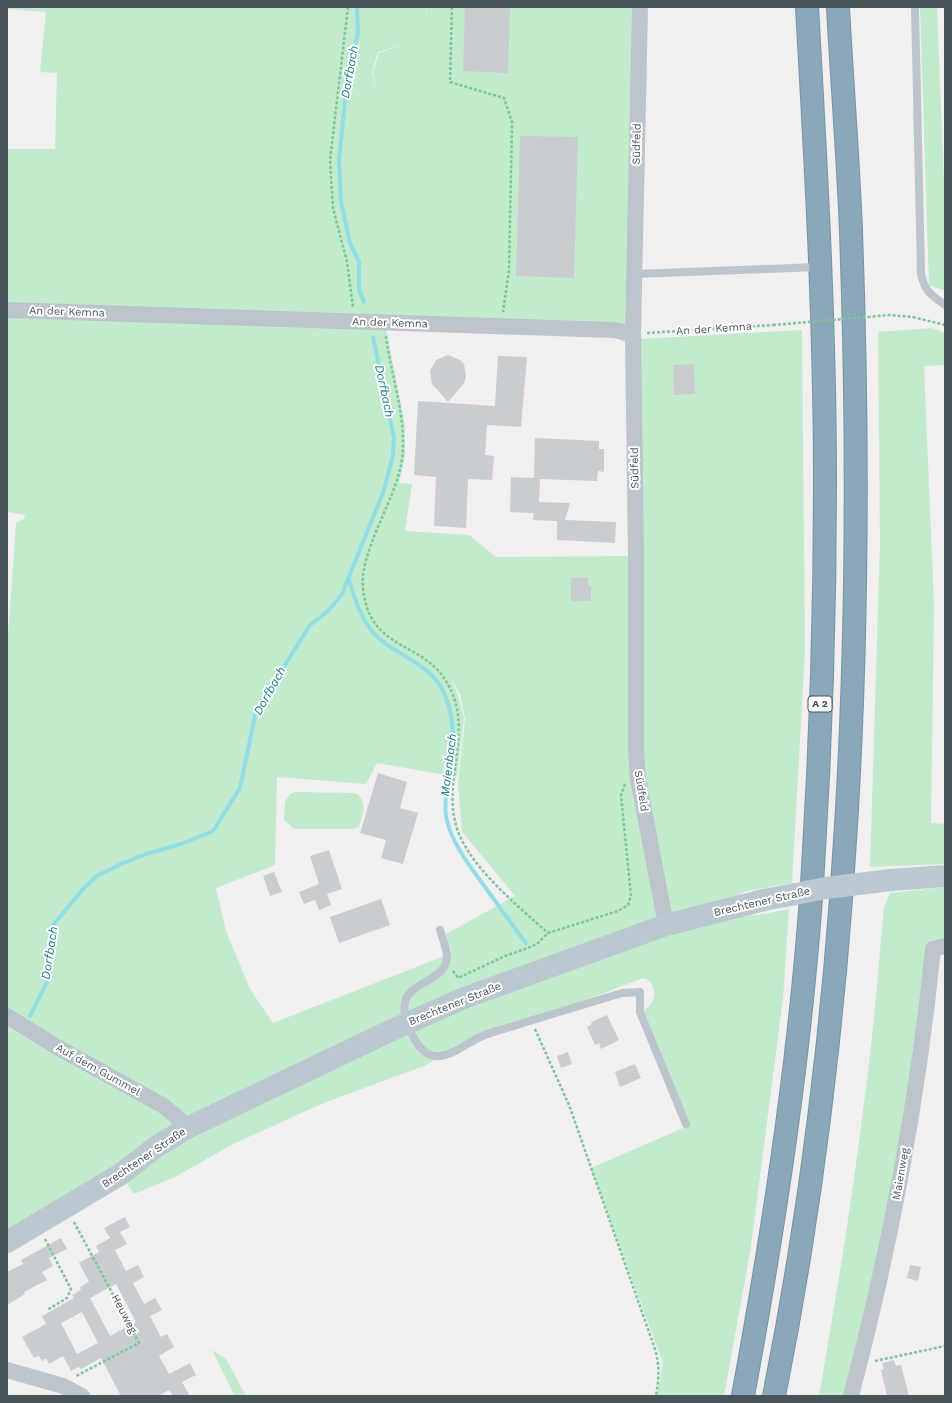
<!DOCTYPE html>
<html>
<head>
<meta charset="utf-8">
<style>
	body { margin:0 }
	#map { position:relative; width:952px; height:1403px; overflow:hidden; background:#f1efef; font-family:"Work Sans",sans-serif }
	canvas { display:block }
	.frame { position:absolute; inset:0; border:8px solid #49555b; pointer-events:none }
</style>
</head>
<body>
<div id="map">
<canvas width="952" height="1403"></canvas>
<div class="frame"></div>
</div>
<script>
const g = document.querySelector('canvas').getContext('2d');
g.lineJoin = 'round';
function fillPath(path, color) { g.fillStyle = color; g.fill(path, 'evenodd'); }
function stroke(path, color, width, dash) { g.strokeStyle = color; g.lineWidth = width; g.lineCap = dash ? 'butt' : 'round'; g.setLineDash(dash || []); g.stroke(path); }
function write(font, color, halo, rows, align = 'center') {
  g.font = font + ' "Work Sans",sans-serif'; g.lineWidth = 4; g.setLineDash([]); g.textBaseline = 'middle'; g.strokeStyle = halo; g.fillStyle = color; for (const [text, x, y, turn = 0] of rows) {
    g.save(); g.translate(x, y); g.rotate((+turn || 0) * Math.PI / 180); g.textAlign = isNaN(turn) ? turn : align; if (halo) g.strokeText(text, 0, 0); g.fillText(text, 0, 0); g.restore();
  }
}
fillPath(new Path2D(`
	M 7,7 L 426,7 L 427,14 L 427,7 L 633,7 L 626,343 L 606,333 L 385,324 L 405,425 L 405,456 L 399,483 L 412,484 L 405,531 L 469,535 L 496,557 L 635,556 L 642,780 L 639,339 L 802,330 L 805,652 L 792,883 L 747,891 L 667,925 L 764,914 L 789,909 L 783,998 L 751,1246 L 724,1396 L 657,1396 L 663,1363 L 591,1168 L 690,1125 L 644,1011 C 655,1002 657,993 650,981 L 643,978 L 446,1054 L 424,1066 L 326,1102 L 233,1144 L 175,1177 L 134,1194 L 121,1175 L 7,1241 L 7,651 L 16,523 L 24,519 L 25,515 L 7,512 L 7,149 L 55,149 L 57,73 L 40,72 L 46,12 L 7,9 ZM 429,21 L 405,44 L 379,53 L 373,72 L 376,88 L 357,148 L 376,88 L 372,72 L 378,52 L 405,44 ZM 451,679 L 460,694 L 465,718 L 458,784 L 462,832 L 515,896 L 446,934 L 452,953 L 273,1023 L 250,989 L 226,931 L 216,888 L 275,865 L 277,777 L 366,784 L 377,763 L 457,777 L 464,718 L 458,695 Z
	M 920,7 L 937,7 L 945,207 L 945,291 L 929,285 Z
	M 932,328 L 945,333 L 945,365 L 924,366 L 934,605 L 931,823 L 945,824 L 945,864 L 870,867 L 880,543 L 878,332 Z
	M 295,792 L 355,793 C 368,799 363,816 359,827 L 352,829 L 294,829 L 284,820 L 285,802 L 290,794 Z
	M 945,887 L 945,946 L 933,949 L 927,1005 L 851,1396 L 819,1396 C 836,1299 852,1201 864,1103 C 873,1038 878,973 884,907 L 890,893 Z
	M 212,1350 L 226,1359 L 246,1396 L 235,1396 Z`), '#c1ebcc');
stroke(new Path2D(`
	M 357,7 L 358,32 L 346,90 L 339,161 L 341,202 L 350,243 L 359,262 L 359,289 L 364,302
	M 349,580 C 356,604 364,629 386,644 C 404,657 432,668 442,689 C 456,716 454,745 449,774 C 447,788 444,802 446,816 C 451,843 469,865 485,887 C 499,906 512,925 526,943
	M 30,1016 L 47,982 L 50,938 L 53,925 L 83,889 L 97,876 L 121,864 L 146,854 L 181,844 L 213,831 L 240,788 L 256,711 L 310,625 L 328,611 L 342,594 L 384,490 L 393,455 L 394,438 L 373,337`), '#92dee5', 4);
fillPath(new Path2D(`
	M 465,7 L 510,7 L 508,73 L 463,71 Z
	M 520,136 L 578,137 L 574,278 L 516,276 Z
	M 448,355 L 460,360 L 464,364 L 466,377 L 464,383 L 448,402 L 432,384 L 430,371 L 436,360 Z
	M 498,356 L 527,357 L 521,427 L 487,425 L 485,455 L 494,456 L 492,480 L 468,479 L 466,528 L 434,526 L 436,477 L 414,475 L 418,401 L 495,406 Z
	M 694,364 L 695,394 L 674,395 L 673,365 Z
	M 535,438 L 599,441 L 599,449 L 604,449 L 604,472 L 598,471 L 597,481 L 540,479 L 539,502 L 570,503 L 565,520 L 616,522 L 615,543 L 557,540 L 557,521 L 533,520 L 534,513 L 510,512 L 511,477 L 534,478 Z
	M 588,577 L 588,586 L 591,586 L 591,601 L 571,601 L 571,578 Z
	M 378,773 L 407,782 L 400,808 L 418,813 L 403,864 L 381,858 L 386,840 L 360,833 Z
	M 329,850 L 342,889 L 327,894 L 331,905 L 319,910 L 315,900 L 304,904 L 299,892 L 319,884 L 310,856 Z
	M 274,872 L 282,892 L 270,896 L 263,876 Z
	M 381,899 L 390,925 L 339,943 L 330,917 Z
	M 607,1015 L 619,1040 L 601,1049 L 599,1043 L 595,1045 L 587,1027 L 592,1024 L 591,1022 Z
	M 568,1052 L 572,1064 L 561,1068 L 557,1056 Z
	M 635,1064 L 641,1078 L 620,1087 L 615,1072 Z
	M 125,1217 L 130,1227 L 120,1232 L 127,1244 L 115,1250 L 126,1271 L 138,1265 L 144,1277 L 133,1283 L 144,1304 L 155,1298 L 162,1310 L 150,1316 L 161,1337 L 167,1334 L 174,1347 L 159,1356 L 169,1374 L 190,1363 L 196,1375 L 182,1382 L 190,1396 L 173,1396 L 169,1390 L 158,1396 L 121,1396 L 101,1358 L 81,1369 L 79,1367 L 71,1371 L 63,1356 L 49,1364 L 46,1358 L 42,1361 L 39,1356 L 34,1358 L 22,1337 L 46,1324 L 42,1316 L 74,1298 L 72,1295 L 81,1290 L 80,1287 L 89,1282 L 79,1263 L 99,1252 L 96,1246 L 110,1238 L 104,1228 ZM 116,1284 L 136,1322 L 110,1336 L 90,1298 ZM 82,1312 L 98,1343 L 77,1354 L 61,1323 Z
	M 61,1238 L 67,1249 L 49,1258 L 53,1266 L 42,1272 L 47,1280 L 24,1292 L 25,1294 L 7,1305 L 7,1272 L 23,1264 L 21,1260 Z
	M 910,1265 L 921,1267 L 918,1281 L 907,1278 Z
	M 894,1360 L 896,1366 L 901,1365 L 909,1396 L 887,1396 L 881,1370 L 884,1369 L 882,1363 Z`), '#c9cdd0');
const highway = new Path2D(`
	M 743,1396 C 775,1222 802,1045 813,868 C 821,740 825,611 825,483 C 825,324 816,166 807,7
	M 774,1396 C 851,1013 865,620 851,231 C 848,156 842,82 838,7`);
stroke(highway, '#7693a6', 24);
stroke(new Path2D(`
	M 348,7 L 330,160 L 333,208 L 347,262 L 353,307
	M 452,7 L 450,82 L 504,98 L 512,122 L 509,271 L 503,312
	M 913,317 L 945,325
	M 647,333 L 773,325
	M 386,336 C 391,378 409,422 401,465 C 394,502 359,553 363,588 C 369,651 421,640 446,681 C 475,727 444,773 455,821 C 463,862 518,906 548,933
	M 453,971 L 458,978 L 505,956 L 528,948 L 537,944 L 548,933 L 618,911 L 628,905 L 631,896 L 621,795 L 625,784
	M 535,1029 L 569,1105 L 655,1349 C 660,1366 659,1379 656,1396
	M 74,1222 L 139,1343 L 76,1376
	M 45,1239 L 71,1289 L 67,1298 L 47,1310
	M 875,1361 L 945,1346`), '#7cc799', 2.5, [3, 2]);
stroke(new Path2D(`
	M 915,7 L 921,274 C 925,292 931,295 945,305
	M 634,274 L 819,267
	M 440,930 C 442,938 447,948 447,956 C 447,981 410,981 405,1002 C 401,1018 417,1054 435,1056 C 449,1058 467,1043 480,1037 C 493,1031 509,1028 523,1023 C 556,1013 589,1003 622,993 L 640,992 L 640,1012 L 686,1124`), '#bcc5cb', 8);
stroke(new Path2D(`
	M 640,7 L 633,334 L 636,556 L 636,751 L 638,779 L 666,925
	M 7,310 L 614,330 L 633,334
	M 7,1016 L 57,1047 L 162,1105 L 176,1116 L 187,1128
	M 7,1370 L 63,1386 L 82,1396
	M 851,1396 C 890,1249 918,1099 933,949 L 945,946`), '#bcc5cb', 16);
stroke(new Path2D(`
	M 891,880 L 945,876
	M 7,1242 L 121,1174 L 156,1147 L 187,1128 L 392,1030 L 464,998 L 666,925 L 764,900`), '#bcc8cf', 22);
stroke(highway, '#8ba7ba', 22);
stroke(new Path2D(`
	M 773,325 L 890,315 L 913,317`), '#7cc799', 2.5, [3, 2]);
stroke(new Path2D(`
	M 764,900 L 826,888 L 891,880`), '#bcc8cf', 22);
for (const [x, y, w] of [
	[820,704,24]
]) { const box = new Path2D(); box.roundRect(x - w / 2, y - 8, w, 16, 3); g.fillStyle = '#fff'; g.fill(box); stroke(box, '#49555b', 1); }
write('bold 10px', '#49555b', null, [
	["A 2",820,704]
]);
write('11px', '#49555b', '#fff', [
	["Südfeld",637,144,-89],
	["An der Kemna",67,312,2],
	["An der Kemna",390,323,2],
	["An der Kemna",714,329,-4],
	["Südfeld",635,468,-91],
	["Südfeld",641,791,81],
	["Brechtener Straße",762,902,-13],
	["Brechtener Straße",455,1004,-22],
	["Auf dem Gummel",98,1070,29],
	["Brechtener Straße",144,1158,-34],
	["Maienweg",901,1174,-80],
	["Heuweg",124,1314,62]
]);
write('italic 12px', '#17808a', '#fff', [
	["Dorfbach",350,72,-80],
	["Dorfbach",384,391,78],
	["Dorfbach",270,691,-61],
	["Maienbach",449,765,-83],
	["Dorfbach",50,953,-81]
]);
</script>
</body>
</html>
